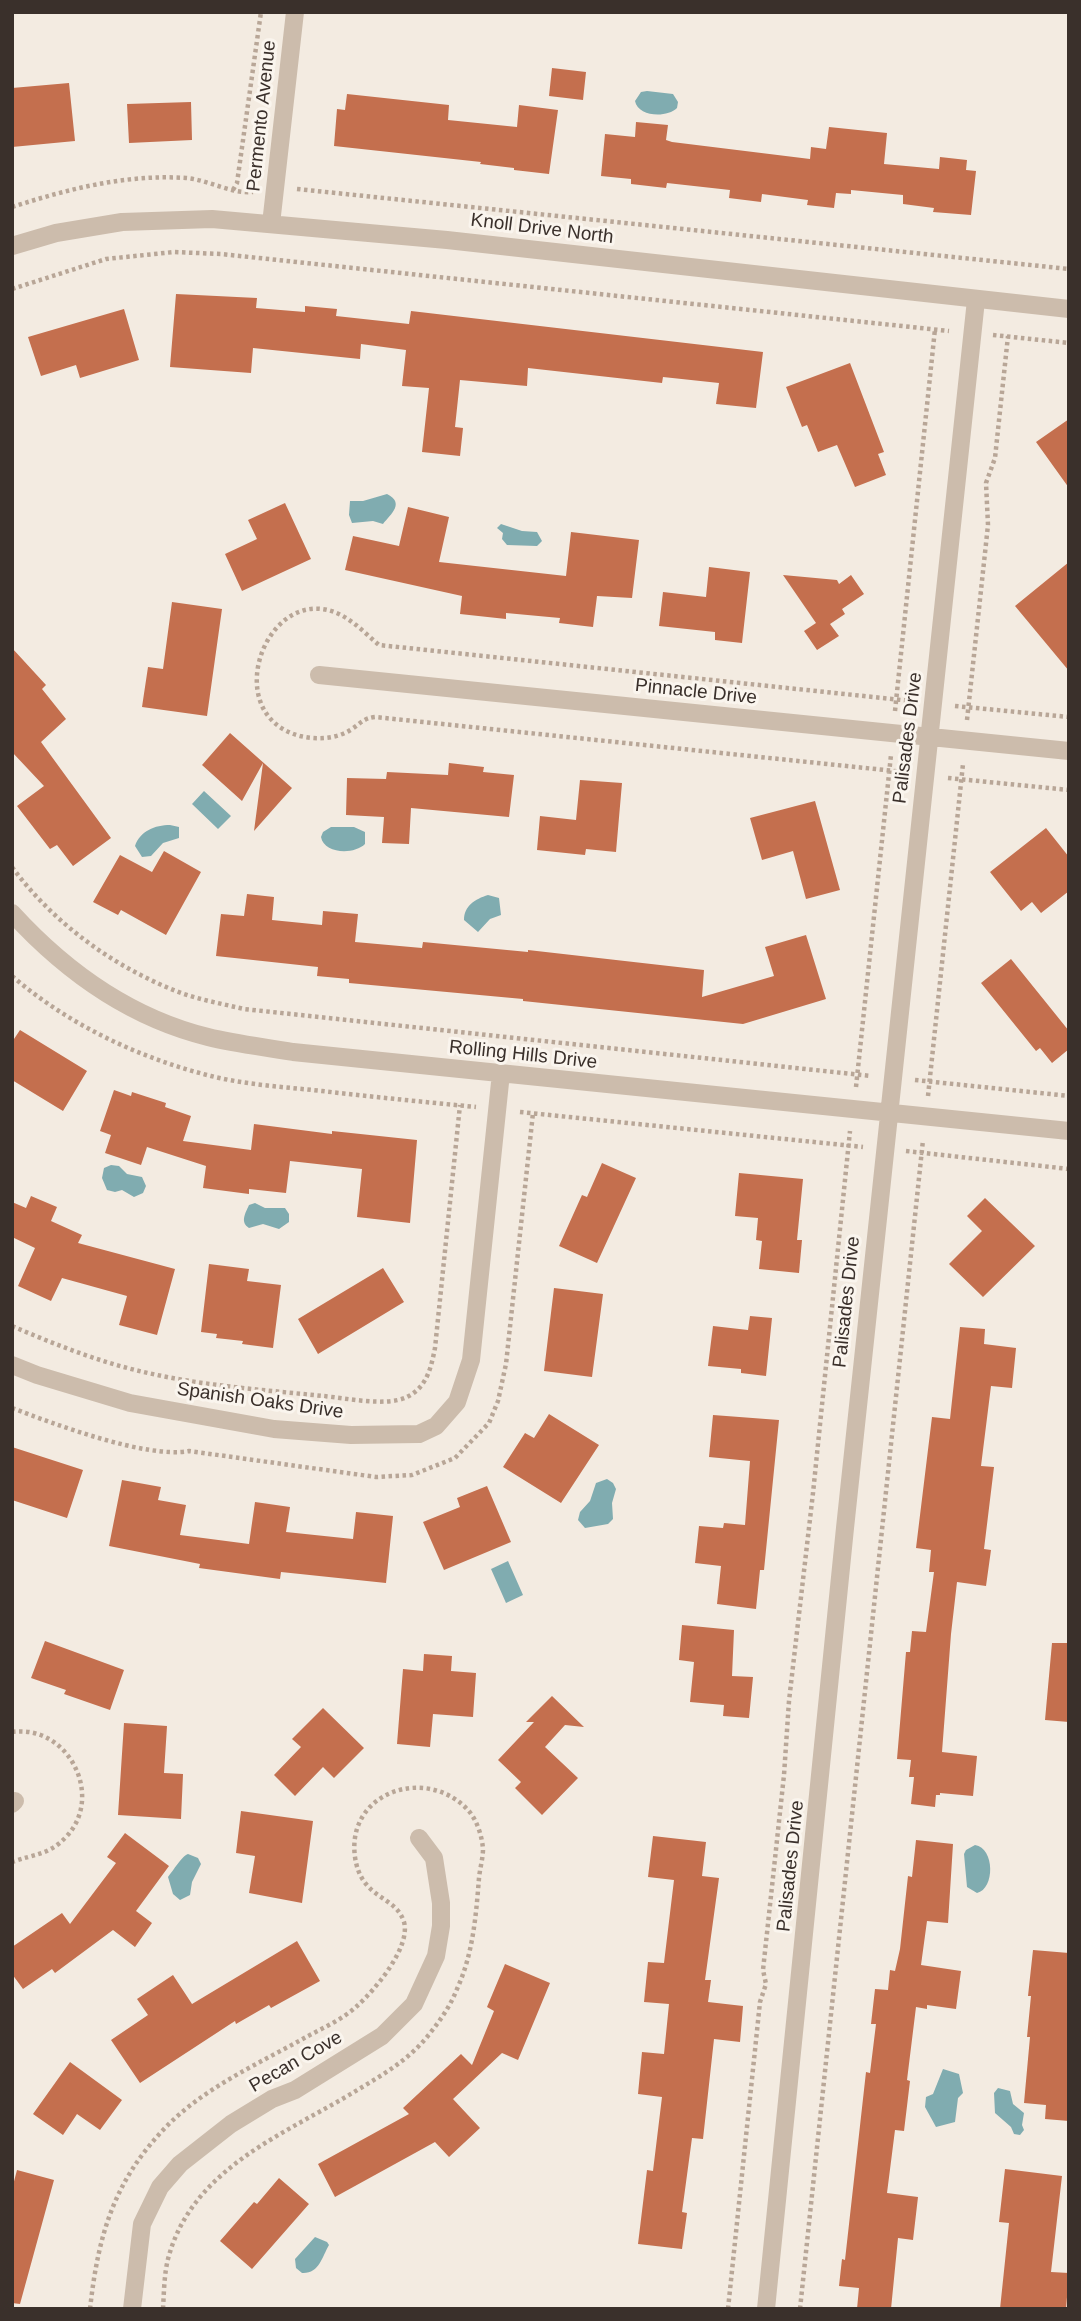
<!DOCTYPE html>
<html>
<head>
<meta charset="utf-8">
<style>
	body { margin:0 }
	#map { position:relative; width:1081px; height:2321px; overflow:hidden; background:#f3ebe1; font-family:Helvetica,sans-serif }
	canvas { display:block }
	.frame { position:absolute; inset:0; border:14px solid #3a302b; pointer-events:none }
</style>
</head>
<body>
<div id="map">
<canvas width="1081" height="2321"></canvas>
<div class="frame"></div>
</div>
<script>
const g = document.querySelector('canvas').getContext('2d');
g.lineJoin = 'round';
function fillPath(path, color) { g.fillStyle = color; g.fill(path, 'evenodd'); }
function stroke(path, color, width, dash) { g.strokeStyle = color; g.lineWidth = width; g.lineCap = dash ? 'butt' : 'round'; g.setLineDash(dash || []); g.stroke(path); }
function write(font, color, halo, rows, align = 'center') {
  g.font = font + ' Helvetica,sans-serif'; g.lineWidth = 6; g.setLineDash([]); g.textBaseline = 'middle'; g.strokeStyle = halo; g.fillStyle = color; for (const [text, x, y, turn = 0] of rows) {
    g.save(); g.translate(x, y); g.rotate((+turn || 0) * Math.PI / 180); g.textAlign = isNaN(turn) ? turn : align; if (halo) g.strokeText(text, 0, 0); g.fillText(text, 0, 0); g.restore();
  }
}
fillPath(new Path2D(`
	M 647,91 L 673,94 L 678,102 L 677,108 C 667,118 638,117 635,101 L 641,92 Z
	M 387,494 C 405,503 391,514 383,524 L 373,521 L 352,523 L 349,515 L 350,501 L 363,501 Z
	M 501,524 L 522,531 L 537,532 L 542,541 L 537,546 L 507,545 L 502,539 L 503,533 L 497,528 Z
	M 204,791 L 231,816 L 218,829 L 192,804 Z
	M 170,825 L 179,827 L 179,838 L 163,843 L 151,856 L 142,857 L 135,846 C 140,831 155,825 170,825 Z
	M 331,827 L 354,827 L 365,832 L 365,844 C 354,855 324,854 321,837 L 323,832 Z
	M 488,895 L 499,898 L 501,915 L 490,919 L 478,932 L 464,920 C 464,906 475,899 488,895 Z
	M 111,1165 L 119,1166 L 127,1174 L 142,1177 L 146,1186 L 143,1193 L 134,1197 L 122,1190 L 115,1192 L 107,1190 L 102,1178 L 104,1168 Z
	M 255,1203 L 265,1208 L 285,1208 L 289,1214 L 289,1222 L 279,1229 L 263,1224 L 249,1228 C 240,1222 245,1214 249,1205 Z
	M 607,1479 L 613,1483 L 616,1489 L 612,1503 L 613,1519 L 608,1524 L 585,1528 L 578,1520 L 580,1512 L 590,1501 L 596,1483 Z
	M 508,1561 L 523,1595 L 506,1603 L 491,1569 Z
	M 975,1845 C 995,1848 995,1889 977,1893 L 967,1887 L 964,1854 L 966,1850 Z
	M 188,1854 L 198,1858 L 201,1864 L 192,1882 L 190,1895 L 180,1900 L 173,1894 L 168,1877 C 173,1871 182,1856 188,1854 Z
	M 943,2069 L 959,2074 L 963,2093 L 958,2098 L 955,2122 L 936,2127 L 925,2107 L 926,2097 L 933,2094 Z
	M 998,2088 L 1010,2091 L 1013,2104 L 1024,2113 L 1022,2125 L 1024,2130 L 1020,2135 L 1014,2134 L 1011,2127 L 995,2113 L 994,2093 Z
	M 315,2237 L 327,2242 L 329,2245 C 322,2257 319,2274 302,2273 L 296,2268 L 295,2259 Z`), '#80acb0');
fillPath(new Path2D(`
	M 552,68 L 586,72 L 583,100 L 549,96 Z
	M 69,83 L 75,141 L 12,147 L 12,88 Z
	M 347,94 L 449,105 L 448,120 L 517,127 L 519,105 L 558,110 L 549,174 L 514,170 L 514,168 L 480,164 L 481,162 L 334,146 L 337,109 L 345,110 Z
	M 191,102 L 192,140 L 129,143 L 127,104 Z
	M 636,122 L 668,125 L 666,140 L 672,142 L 810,159 L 811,147 L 826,149 L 829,127 L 887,133 L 884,164 L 939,169 L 940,157 L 967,160 L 966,170 L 976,171 L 971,215 L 933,212 L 934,208 L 903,204 L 903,195 L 851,190 L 851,194 L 836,193 L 834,208 L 807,205 L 808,200 L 762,194 L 761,202 L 729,198 L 730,190 L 667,183 L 666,188 L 631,184 L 631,179 L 601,176 L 605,134 L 635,137 Z
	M 176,294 L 257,298 L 256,308 L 305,312 L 305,306 L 337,309 L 336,316 L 409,324 L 411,311 L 763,352 L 756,408 L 716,404 L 719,383 L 663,377 L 662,383 L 528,368 L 527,386 L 460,380 L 455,427 L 463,428 L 460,456 L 422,452 L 429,388 L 402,386 L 406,350 L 361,344 L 360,359 L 253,348 L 251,373 L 170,367 Z
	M 124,309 L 139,360 L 80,378 L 76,365 L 41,376 L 28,337 Z
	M 850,363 L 884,452 L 878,454 L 886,475 L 855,487 L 837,445 L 818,452 L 807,425 L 802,427 L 786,387 Z
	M 1069,419 L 1069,488 L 1036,442 Z
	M 285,503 L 311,559 L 242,591 L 225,554 L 257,539 L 248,520 Z
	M 408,507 L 449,517 L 439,562 L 566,576 L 571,532 L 639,540 L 632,598 L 597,596 L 593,627 L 559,623 L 560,618 L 506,613 L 506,619 L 460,614 L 462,596 L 345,570 L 353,536 L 399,546 Z
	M 1069,562 L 1069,671 L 1015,606 Z
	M 709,567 L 750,572 L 742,643 L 715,640 L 715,632 L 659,626 L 663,592 L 706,597 Z
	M 783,575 L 837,580 L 839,584 L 851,575 L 864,594 L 842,609 L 845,614 L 830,624 L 839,636 L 817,650 L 804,631 L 816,623 Z
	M 172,602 L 222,609 L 207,716 L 142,707 L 148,667 L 163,669 Z
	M 12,648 L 46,685 L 42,689 L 66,719 L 41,742 L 111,838 L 73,866 L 57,845 L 50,849 L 17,806 L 44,786 L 12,752 Z
	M 230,733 L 292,788 L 254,831 L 263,763 L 242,801 L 202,765 Z
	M 449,763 L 484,767 L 483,772 L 514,775 L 509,817 L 411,808 L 409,844 L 382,843 L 384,817 L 346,815 L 347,778 L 386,779 L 387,772 L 448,775 Z
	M 580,780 L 622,783 L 616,852 L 586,849 L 585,855 L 537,850 L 540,816 L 576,820 Z
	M 815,801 L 840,890 L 806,899 L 793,851 L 762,860 L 750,818 Z
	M 1046,828 L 1069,857 L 1069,891 L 1041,913 L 1032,902 L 1021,911 L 990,872 Z
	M 164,851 L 201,872 L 166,935 L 121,910 L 118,915 L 93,902 L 120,855 L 152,872 Z
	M 247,894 L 274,897 L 272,920 L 322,925 L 323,911 L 358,914 L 355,942 L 422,948 L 423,942 L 528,952 L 528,950 L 704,970 L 702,997 L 774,976 L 765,947 L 806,935 L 826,999 L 743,1024 L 523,1001 L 523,999 L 349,983 L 349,979 L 317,976 L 318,967 L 216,956 L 221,914 L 244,916 Z
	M 1011,959 L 1069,1031 L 1069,1049 L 1052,1063 L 1040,1048 L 1036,1051 L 981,983 Z
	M 20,1030 L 87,1071 L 63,1111 L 12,1080 L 12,1042 Z
	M 114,1090 L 131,1096 L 132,1092 L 166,1103 L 165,1107 L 191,1116 L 183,1141 L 251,1150 L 254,1124 L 332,1134 L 332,1131 L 417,1140 L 410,1223 L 357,1217 L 362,1169 L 290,1161 L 286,1193 L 249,1189 L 249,1194 L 203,1188 L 206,1166 L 147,1147 L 141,1165 L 105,1153 L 111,1135 L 100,1131 Z
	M 602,1163 L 636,1178 L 597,1263 L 559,1246 L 582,1195 L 587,1197 Z
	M 739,1173 L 803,1179 L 797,1240 L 802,1240 L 799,1273 L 759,1269 L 762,1241 L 756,1240 L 758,1218 L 735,1216 Z
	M 31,1196 L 57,1207 L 51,1221 L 82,1235 L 78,1243 L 175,1269 L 157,1335 L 119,1325 L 127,1296 L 62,1278 L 51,1301 L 18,1286 L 35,1248 L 12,1237 L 12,1202 L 26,1208 Z
	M 985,1198 L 1035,1246 L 983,1297 L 949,1264 L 982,1231 L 967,1216 Z
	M 209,1264 L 249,1269 L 247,1281 L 281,1285 L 273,1348 L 242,1344 L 243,1341 L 216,1338 L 217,1334 L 201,1332 Z
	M 383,1268 L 404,1302 L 318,1354 L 298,1319 Z
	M 554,1288 L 603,1294 L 592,1377 L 544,1371 Z
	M 750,1316 L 772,1318 L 766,1376 L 741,1373 L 741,1369 L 708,1366 L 713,1326 L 748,1330 Z
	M 960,1327 L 985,1329 L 984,1344 L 1016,1348 L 1012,1388 L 991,1386 L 981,1466 L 994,1467 L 984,1549 L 991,1550 L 986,1586 L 957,1582 L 951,1634 L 942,1752 L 977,1756 L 973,1796 L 940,1793 L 940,1795 L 936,1795 L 935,1807 L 911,1804 L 914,1777 L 909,1777 L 911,1760 L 897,1759 L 906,1652 L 910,1652 L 912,1631 L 926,1632 L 934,1572 L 929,1572 L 931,1550 L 916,1548 L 932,1417 L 950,1419 Z
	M 549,1414 L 599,1445 L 561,1503 L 503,1467 L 525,1433 L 534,1438 Z
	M 713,1415 L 779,1420 L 764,1570 L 760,1570 L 756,1609 L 717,1604 L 721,1566 L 695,1563 L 699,1526 L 723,1528 L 724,1523 L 745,1525 L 750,1461 L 709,1457 Z
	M 12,1447 L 83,1470 L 67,1518 L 12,1500 Z
	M 122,1480 L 161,1487 L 158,1500 L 186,1505 L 180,1535 L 249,1544 L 255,1502 L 290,1507 L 286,1532 L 353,1539 L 356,1512 L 393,1516 L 386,1583 L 281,1572 L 280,1579 L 199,1568 L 200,1564 L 109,1546 Z
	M 487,1486 L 511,1542 L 444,1570 L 423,1522 L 460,1507 L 457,1498 Z
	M 682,1625 L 734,1630 L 732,1676 L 753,1677 L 749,1718 L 723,1716 L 724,1705 L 690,1702 L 694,1662 L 679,1660 Z
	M 45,1641 L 124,1670 L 110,1710 L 64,1694 L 66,1690 L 31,1678 Z
	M 1052,1643 L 1069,1643 L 1069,1722 L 1045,1720 Z
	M 424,1654 L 452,1656 L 451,1671 L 476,1673 L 473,1717 L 433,1714 L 430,1747 L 397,1744 L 403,1669 L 423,1671 Z
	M 552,1696 L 584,1727 L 565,1725 L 545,1747 L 578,1778 L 542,1815 L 515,1788 L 521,1782 L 498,1760 L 534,1722 L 526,1722 Z
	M 323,1708 L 364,1748 L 334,1778 L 323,1767 L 295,1796 L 274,1775 L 301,1747 L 292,1739 Z
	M 124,1723 L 167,1726 L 164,1773 L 183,1774 L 181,1819 L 118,1815 Z
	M 241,1811 L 313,1821 L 302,1903 L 249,1893 L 255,1856 L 236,1853 Z
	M 125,1833 L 169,1866 L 136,1911 L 152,1923 L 135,1947 L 113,1930 L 55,1973 L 52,1969 L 23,1989 L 12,1974 L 12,1947 L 62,1913 L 70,1924 L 116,1863 L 107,1857 Z
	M 653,1836 L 706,1842 L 702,1876 L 719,1878 L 705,1980 L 711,1980 L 708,2002 L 743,2006 L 740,2042 L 714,2039 L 703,2139 L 692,2138 L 682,2212 L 687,2213 L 682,2249 L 638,2244 L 647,2170 L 653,2171 L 662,2097 L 638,2094 L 642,2052 L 664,2054 L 669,2004 L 644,2002 L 648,1962 L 664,1963 L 674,1880 L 648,1877 Z
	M 916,1840 L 953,1844 L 948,1923 L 927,1921 L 921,1965 L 961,1971 L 956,2009 L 927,2005 L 927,2009 L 916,2007 L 907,2080 L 910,2081 L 904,2131 L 895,2130 L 887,2193 L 918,2197 L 913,2240 L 898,2238 L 891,2309 L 857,2309 L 859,2288 L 839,2286 L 842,2259 L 845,2260 L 866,2072 L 870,2073 L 876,2024 L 871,2024 L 875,1989 L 888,1990 L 890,1970 L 895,1971 L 900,1949 L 908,1876 L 912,1877 Z
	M 297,1941 L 320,1981 L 271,2008 L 269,2005 L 236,2024 L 235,2021 L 140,2083 L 111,2040 L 148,2015 L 137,1999 L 173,1975 L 192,2004 Z
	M 1033,1950 L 1069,1953 L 1069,2121 L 1045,2119 L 1046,2105 L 1024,2103 L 1030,2037 L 1027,2037 L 1031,1996 L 1028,1996 Z
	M 505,1964 L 550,1983 L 518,2060 L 502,2053 L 453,2099 L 480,2128 L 449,2157 L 435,2142 L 335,2197 L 318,2164 L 409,2114 L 403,2108 L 461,2054 L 472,2065 L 494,2011 L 487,2007 Z
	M 70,2062 L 122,2100 L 100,2130 L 77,2114 L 63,2135 L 33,2114 Z
	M 1005,2169 L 1062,2176 L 1051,2272 L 1069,2273 L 1066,2309 L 1000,2309 L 1009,2223 L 999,2222 Z
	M 17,2170 L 54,2180 L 20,2304 L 12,2303 L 12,2189 Z
	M 279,2178 L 309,2204 L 252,2269 L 220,2241 L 254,2202 L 257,2204 Z`), '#c46f4e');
stroke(new Path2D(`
	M 297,189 L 1069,269
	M 233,190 L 237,183 L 261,12
	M 12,207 C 68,189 126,174 186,178 C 209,180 231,194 253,192
	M 12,289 L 106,259 L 174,252 L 221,254 L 949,331
	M 993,335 L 1069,343
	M 955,706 L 1069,717
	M 895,711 L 935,329
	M 967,720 L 988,525 L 986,483 L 995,458 L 1008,336
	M 904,772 L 375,717 C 364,718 361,723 352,729 C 337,739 317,740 300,736 C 216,714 268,578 341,615 C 356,623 367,635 379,645 L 911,701
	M 948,778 L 1069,790
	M 12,867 C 54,924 115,968 181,993 C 201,1000 223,1004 244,1009 L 871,1076
	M 12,976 C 69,1025 139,1058 211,1076 C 247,1085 285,1087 322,1091 C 373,1097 425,1102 476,1107
	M 915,1080 L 1069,1096
	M 856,1087 L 891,755
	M 928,1096 L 963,764
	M 520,1112 L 863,1147
	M 906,1151 L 1069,1169
	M 12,1326 C 56,1345 102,1363 148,1373 C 205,1386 265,1390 323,1396 C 346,1398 386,1407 407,1397 C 427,1387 431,1368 435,1348 L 460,1105
	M 12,1408 C 54,1424 147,1459 189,1451 L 376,1477 L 412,1475 L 455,1458 L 489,1423 L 498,1401 L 506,1364 L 533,1113
	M 12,1732 C 68,1724 105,1796 66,1837 C 49,1855 34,1854 12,1862
	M 90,2309 C 98,2237 113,2182 165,2128 C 203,2088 260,2063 308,2036 C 325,2027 343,2019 357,2006 C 375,1990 411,1947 404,1922 C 396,1895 361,1900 355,1857 C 346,1792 426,1765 468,1810 C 477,1820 482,1836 483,1849 C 483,1858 480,1868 479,1878 C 476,1916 473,1954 457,1989 C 450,2007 439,2022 427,2037 C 408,2060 384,2074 359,2089 C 286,2134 192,2167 168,2259 C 164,2275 164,2293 163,2309
	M 728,2309 L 760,2002 L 766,1984 L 763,1970 L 784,1775 L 789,1701 L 813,1493 L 850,1131
	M 800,2309 L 923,1140`), '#b8a697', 4.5, [3.5, 3.5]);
stroke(new Path2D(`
	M 271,224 L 295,12
	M 12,246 L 56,233 L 122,222 L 212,219 L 447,240 L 1069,309
	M 319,675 L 1069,751
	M 12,913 C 65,971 131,1018 208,1037 C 236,1044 265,1047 293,1052 L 1069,1131
	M 12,1365 L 37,1375 L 130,1403 L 274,1429 L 351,1435 L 419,1434 L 436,1426 L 457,1402 L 471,1360 L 501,1073
	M 12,1804 L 15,1801
	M 132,2309 L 142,2224 L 160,2187 L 180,2164 L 231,2124 L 272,2099 L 295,2090 L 382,2036 L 414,2004 L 436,1956 L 441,1926 L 441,1903 L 434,1858 L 419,1838
	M 766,2309 L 845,1528 L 976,300`), '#ccbcac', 18);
write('19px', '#3a302b', '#faf5ee', [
	["Permento Avenue",262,116,-84],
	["Knoll Drive North",542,229,7],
	["Pinnacle Drive",696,692,6],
	["Palisades Drive",908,738,-83],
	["Rolling Hills Drive",523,1055,6],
	["Palisades Drive",847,1302,-84],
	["Spanish Oaks Drive",260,1401,8],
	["Palisades Drive",791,1866,-84],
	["Pecan Cove",296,2062,-30]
]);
</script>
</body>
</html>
